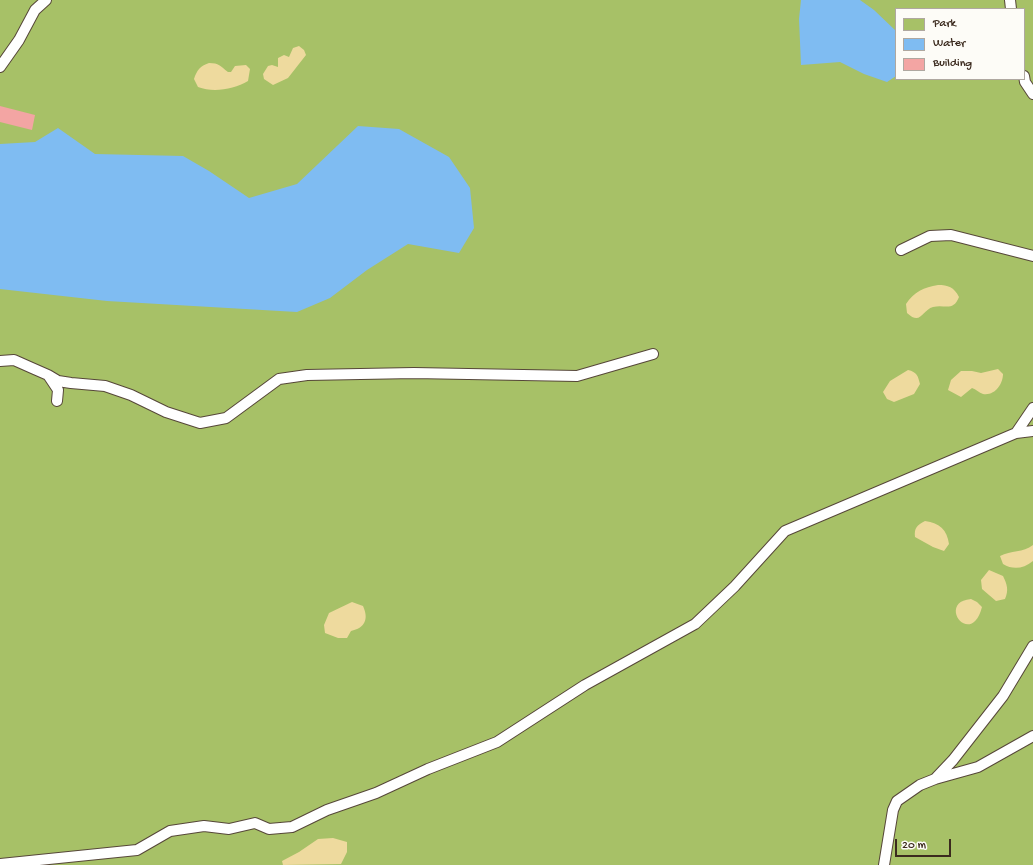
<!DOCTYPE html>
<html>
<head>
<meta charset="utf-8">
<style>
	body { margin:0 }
	#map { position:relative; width:1033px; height:865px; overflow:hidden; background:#f0e9d0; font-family:"Gochi Hand",sans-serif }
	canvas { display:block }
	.legend { position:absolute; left:895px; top:8px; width:130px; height:72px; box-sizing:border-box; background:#fdfcf7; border:1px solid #afa8a0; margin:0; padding:5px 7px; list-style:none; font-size:12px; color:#3b2a1e }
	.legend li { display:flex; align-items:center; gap:8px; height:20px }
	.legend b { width:20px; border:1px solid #afa8a0 }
	.scale { position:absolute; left:895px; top:839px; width:56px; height:18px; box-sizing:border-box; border:2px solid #3b2a1e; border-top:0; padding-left:5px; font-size:12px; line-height:14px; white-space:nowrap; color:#3b2a1e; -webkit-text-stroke:3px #fdfcf7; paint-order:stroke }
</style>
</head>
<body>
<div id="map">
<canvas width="1033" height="865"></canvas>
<ul class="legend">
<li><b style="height:11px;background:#a7c167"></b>Park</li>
<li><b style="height:11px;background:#7fbcf2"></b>Water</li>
<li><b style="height:11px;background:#f3a5a3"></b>Building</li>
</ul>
<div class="scale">20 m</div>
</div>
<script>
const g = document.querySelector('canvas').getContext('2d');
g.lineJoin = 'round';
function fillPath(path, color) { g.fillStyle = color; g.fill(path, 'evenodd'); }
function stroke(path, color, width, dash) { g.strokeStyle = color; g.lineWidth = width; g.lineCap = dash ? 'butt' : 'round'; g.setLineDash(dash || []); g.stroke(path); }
fillPath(new Path2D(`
	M 0,0 L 1033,0 L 1033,865 L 0,865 ZM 896,9 L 1024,9 L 1024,79 L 896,79 Z`), '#a7c167');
fillPath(new Path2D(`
	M 299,46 L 304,50 L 306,55 L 288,78 L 273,85 L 264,79 L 263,74 L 268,66 L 272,65 L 278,67 L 278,58 L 284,55 L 289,57 L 293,48 Z
	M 209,63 C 219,63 220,66 228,72 L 231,72 L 235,66 L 246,65 L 250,69 L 248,81 C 234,89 214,93 198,87 L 194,79 C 197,70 200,66 209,63 Z
	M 938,285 C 948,285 954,287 959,297 C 953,312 945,304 933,307 C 922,310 921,326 907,313 L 906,304 C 914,292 924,287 938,285 Z
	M 998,369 L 1003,374 C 1003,384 995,396 983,394 C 979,393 976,389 972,388 L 961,397 L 948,390 L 951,380 L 961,371 L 972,371 L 981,373 Z
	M 908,370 C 917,372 918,376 920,384 L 914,394 L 894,402 L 887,399 L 883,392 L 890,381 Z
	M 925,521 C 940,523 947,530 949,544 L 944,551 L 933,547 L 915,537 C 914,528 917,525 925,521 Z
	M 1033,545 L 1033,561 C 1023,569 1013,570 1003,564 L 1000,556 C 1011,550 1023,553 1033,545 Z
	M 989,570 L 1003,576 C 1007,584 1009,590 1005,599 L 996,601 L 982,589 L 981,580 Z
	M 971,599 L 977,602 L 982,607 C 971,649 936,602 971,599 Z
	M 352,602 L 363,606 C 369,619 365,628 351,631 L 347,638 L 338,638 L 325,633 L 324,625 L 329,613 Z
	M 333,838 L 347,842 L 347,852 L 341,864 L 283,865 L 282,861 L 299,852 L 318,839 Z`), '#eeda9e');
fillPath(new Path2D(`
	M 801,0 L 860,0 L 874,10 L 896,31 L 896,76 L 887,82 L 864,74 L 840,62 L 801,65 L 799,19 Z
	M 358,126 L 399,129 L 449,157 L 470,188 L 474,228 L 459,253 L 408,244 L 367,270 L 330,298 L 297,312 L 107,301 L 0,289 L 0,144 L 35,142 L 58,128 L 95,154 L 183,156 L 209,171 L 249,198 L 297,184 Z`), '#7fbcf2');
fillPath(new Path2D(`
	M 0,106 L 35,115 L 32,130 L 0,122 Z`), '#f3a5a3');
const service = new Path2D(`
	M 1010,0 L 1011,9
	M 0,67 L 19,40 L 35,10 L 46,0
	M 1024,76 L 1025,82 L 1033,94
	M 901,250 L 930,236 L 951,235 L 1033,256
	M 0,361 L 14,360 L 32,368 L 48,375 L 58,390 L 57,401
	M 48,375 L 58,381 L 71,383 L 105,386 L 131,395 L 166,412 L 200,423 L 226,418 L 279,379 L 307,375 L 414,373 L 577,376 L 653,354
	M 1016,433 L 1033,431
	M 935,779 L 978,767 L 1033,736
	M 0,864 L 137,850 L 170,831 L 204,826 L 229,829 L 255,823 L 269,829 L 292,827 L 327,810 L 376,793 L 428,769 L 497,742 L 585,685 L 695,624 L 735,586 L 785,531 L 1016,433 L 1033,408
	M 884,865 L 893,810 L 897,801 L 920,785 L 935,779 L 953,760 L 1003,696 L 1033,646`);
stroke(service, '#564739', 12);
stroke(service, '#fff', 10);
</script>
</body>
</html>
